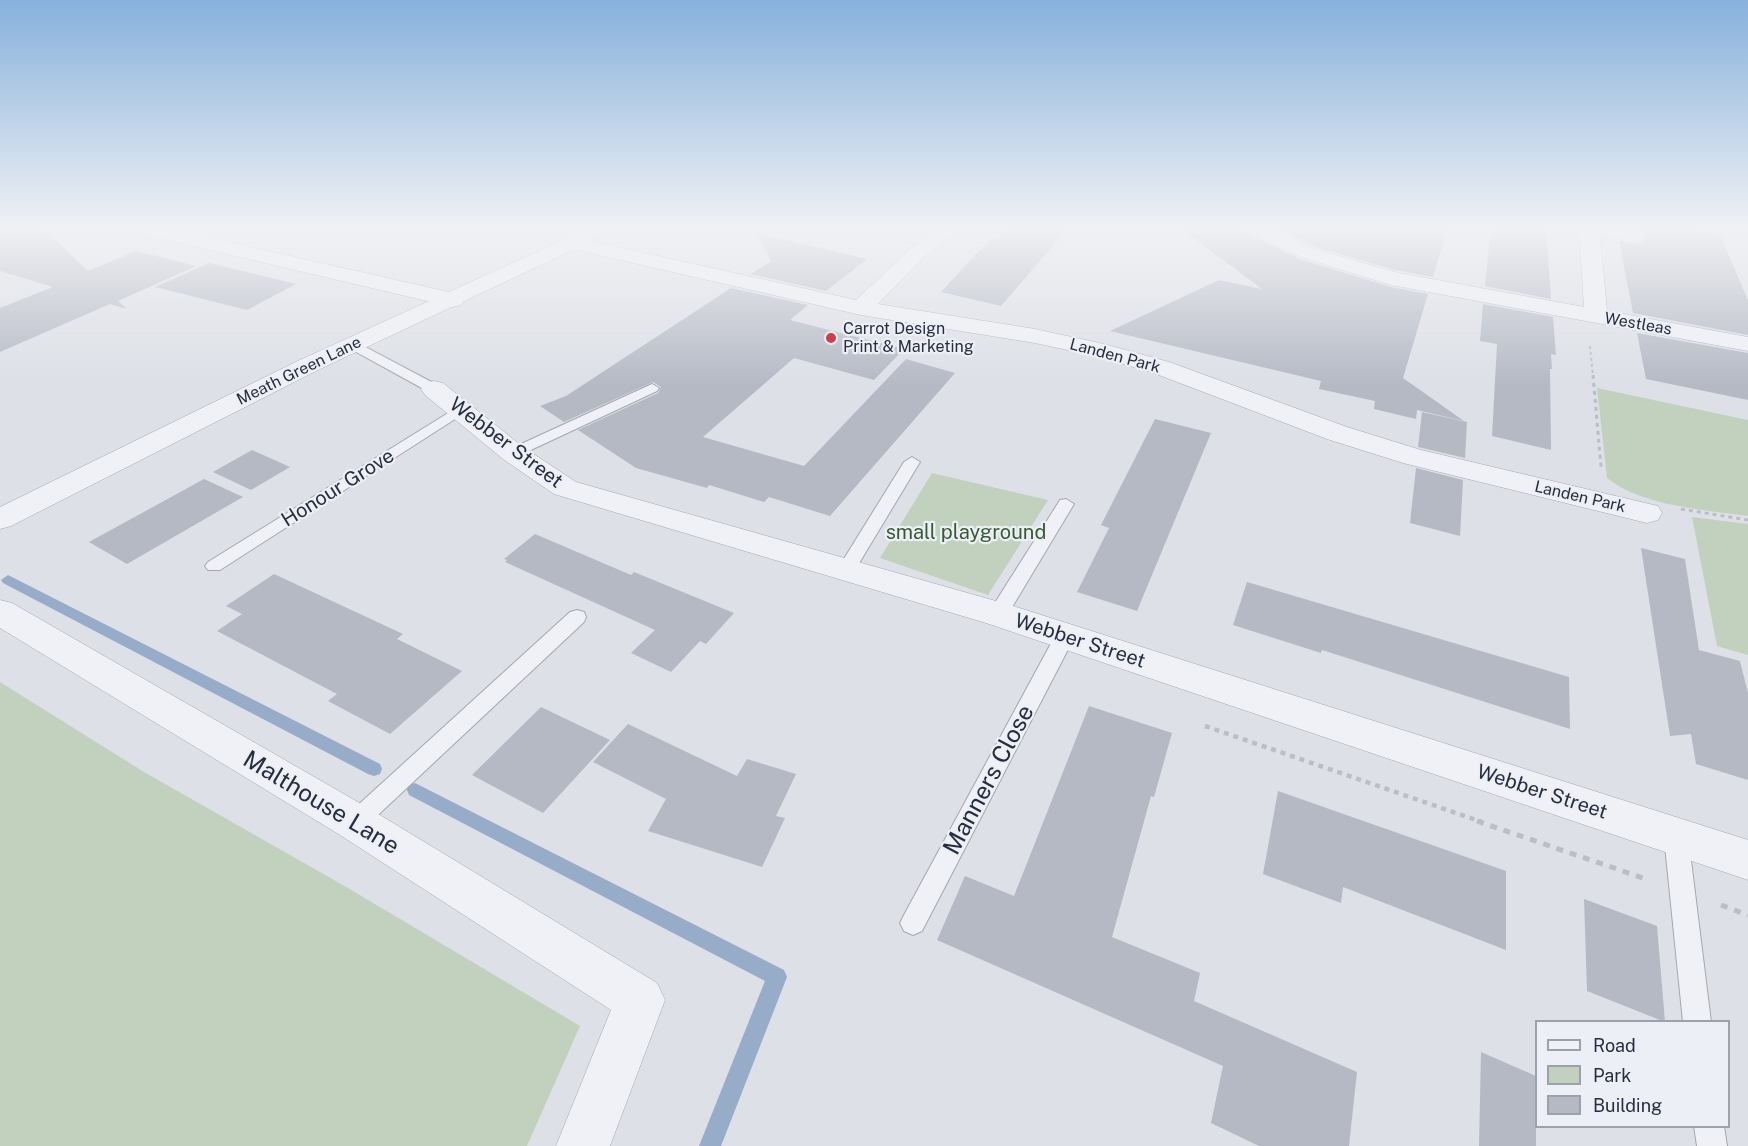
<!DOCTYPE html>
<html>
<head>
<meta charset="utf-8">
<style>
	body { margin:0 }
	#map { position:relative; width:1748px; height:1146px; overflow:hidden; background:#dde0e7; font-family:"Public Sans",sans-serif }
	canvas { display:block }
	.legend { position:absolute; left:1535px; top:1020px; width:195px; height:108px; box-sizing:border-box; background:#eceff5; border:2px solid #9da1ac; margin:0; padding:8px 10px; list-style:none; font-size:18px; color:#262d3e }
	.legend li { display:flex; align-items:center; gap:12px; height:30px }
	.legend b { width:30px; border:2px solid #9da1ac }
</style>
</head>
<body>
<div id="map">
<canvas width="1748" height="1146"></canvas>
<ul class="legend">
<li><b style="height:8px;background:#f0f1f6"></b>Road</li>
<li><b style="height:16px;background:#c2d1be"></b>Park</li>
<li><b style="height:16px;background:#b4b9c4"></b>Building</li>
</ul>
</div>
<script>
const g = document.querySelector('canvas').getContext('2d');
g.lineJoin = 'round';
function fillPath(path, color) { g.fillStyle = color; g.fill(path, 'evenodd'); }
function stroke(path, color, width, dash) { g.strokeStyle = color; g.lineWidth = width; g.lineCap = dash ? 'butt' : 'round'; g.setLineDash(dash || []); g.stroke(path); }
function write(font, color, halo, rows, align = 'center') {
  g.font = font + ' "Public Sans",sans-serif'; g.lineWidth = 4.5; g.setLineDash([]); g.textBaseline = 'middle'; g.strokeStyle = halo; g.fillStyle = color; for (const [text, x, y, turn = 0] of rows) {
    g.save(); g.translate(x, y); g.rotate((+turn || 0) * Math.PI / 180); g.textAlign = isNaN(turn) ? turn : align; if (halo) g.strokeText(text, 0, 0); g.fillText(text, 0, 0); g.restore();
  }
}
fillPath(new Path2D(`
	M 1597,388 L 1748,420 L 1748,516 C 1705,510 1642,506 1607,478 Z
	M 932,473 L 1048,500 L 988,595 L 880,558 Z
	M 1692,517 L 1748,524 L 1748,655 L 1717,646 Z
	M 0,682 L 144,772 L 348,888 L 580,1026 L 527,1146 L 0,1146 Z`), '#c2d1be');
fillPath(new Path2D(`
	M 8,575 L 380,764 L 382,769 L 380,774 L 374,776 L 368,774 L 3,583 L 1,580 Z
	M 415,783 L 784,970 L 787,977 L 721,1146 L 699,1146 L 765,981 L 409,795 L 407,790 L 409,785 Z`), '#96acc9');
fillPath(new Path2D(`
	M 0,226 L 32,226 L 43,228 L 88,271 L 136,251 L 196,266 L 118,301 L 127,309 L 110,304 L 0,352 L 0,308 L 53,287 L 0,271 Z
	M 1010,226 L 1070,226 L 1001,306 L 941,292 L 975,255 L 991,239 L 996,240 Z
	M 1177,226 L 1241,226 L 1245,232 L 1300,259 L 1391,287 L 1428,294 L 1403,378 L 1464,421 L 1417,410 L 1416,419 L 1374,409 L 1375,401 L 1319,389 L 1321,381 L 1110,331 L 1219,280 L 1262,289 Z
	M 1273,226 L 1448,226 L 1433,277 L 1395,270 L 1316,247 Z
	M 1491,226 L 1546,226 L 1551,299 L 1485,286 Z
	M 1621,226 L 1693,226 L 1694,231 L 1720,235 L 1748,300 L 1748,335 L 1633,313 L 1619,241 L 1636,244 L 1644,241 L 1647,236 L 1642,230 Z
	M 756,233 L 867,259 L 826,291 L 751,274 L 771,261 Z
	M 209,263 L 296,284 L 247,310 L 155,287 Z
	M 731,288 L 808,305 L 790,320 L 904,349 L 874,380 L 794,358 L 703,437 L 804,466 L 906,359 L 955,373 L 830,516 L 769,497 L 764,502 L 709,485 L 707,488 L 636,468 L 578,430 L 658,393 L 661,387 L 653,382 L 564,422 L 540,406 L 566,396 Z
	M 1483,304 L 1553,317 L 1556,355 L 1551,354 L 1552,369 L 1550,369 L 1551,450 L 1492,436 L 1497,344 L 1480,341 Z
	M 1637,333 L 1748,353 L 1748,400 L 1646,379 Z
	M 1422,412 L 1467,422 L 1465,458 L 1418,447 Z
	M 1155,419 L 1211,433 L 1137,611 L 1077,592 L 1109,528 L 1101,525 Z
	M 252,450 L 290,467 L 251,490 L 213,472 Z
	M 1416,468 L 1463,480 L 1460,536 L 1410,523 Z
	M 204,479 L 243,497 L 127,564 L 89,542 Z
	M 535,534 L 631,575 L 634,572 L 734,613 L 706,644 L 700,641 L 671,672 L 631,653 L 655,630 L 505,562 L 507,560 L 504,559 Z
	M 1641,548 L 1685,559 L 1699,650 L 1740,661 L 1748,693 L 1748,780 L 1696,764 L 1691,734 L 1670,736 Z
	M 274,574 L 403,634 L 397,639 L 462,671 L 390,734 L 328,701 L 337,694 L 217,631 L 242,614 L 226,606 Z
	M 1247,582 L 1569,677 L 1570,729 L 1322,650 L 1321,653 L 1233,625 Z
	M 1089,706 L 1172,733 L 1154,797 L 1151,796 L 1112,937 L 1200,973 L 1194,1001 L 1357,1072 L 1349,1146 L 1259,1146 L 1211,1123 L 1223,1066 L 937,940 L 965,876 L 1014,896 Z
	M 541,707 L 610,740 L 543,813 L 472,775 Z
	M 628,724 L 737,776 L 747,759 L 796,774 L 776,816 L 785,818 L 762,867 L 648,831 L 666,799 L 593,762 Z
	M 1278,791 L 1506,871 L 1506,950 L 1343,887 L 1341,903 L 1263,874 Z
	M 1584,899 L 1657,926 L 1665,1022 L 1587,991 Z
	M 1481,1052 L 1536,1076 L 1536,1146 L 1479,1146 Z`), '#b4b9c4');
const service = new Path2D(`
	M 354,341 L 439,386 L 441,389 L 434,393 L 429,392 L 349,348 L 347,345 Z
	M 652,384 L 659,388 L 657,391 L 518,456 L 508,456 L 505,453 L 508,450 Z
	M 461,405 L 468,409 L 466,412 L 220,570 L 208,570 L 205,566 L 208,562 Z
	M 912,457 L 920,462 L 855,570 L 852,574 L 840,574 L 837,570 L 904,462 Z
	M 1066,499 L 1074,504 L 1005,619 L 998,621 L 991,619 L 989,614 L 991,609 L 1060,500 Z
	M 577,610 L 584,612 L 586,617 L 584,622 L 363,829 L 355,832 L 347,829 L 343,822 L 347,815 L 570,612 Z
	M 1065,629 L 1072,631 L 1075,636 L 922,931 L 913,935 L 904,931 L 900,923 L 904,915 L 1055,636 L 1058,631 Z
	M 1676,826 L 1684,829 L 1688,836 L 1711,1022 L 1683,1022 L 1664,836 L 1668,829 Z
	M 1694,1126 L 1724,1126 L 1727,1146 L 1697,1146 Z`);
const minor = new Path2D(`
	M 123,226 L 158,226 L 453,293 L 461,295 L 464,300 L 461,305 L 453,307 L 133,232 L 126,230 Z
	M 939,226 L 961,226 L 923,258 L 878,304 L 1035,329 L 1104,344 L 1169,362 L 1347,427 L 1421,450 L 1658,506 L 1662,513 L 1658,520 L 1647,523 L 1403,463 L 1327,439 L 1151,372 L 1091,355 L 1035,343 L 861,315 L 572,249 L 565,247 L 562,243 L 565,239 L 572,237 L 856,300 L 909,250 Z
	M 1243,226 L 1268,226 L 1315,249 L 1394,272 L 1584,307 L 1579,226 C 1600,225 1621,227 1642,232 L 1645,236 L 1642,240 L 1635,242 L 1600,236 L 1607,311 L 1748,337 L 1748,351 L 1391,285 L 1301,257 L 1246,230 Z
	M 434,381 L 443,383 L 523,447 L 576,482 L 1010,605 L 1748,840 L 1748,880 L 986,623 L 554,494 L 503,459 L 425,395 L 421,389 L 425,383 Z
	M 0,600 L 12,603 L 370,809 L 657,983 L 665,1000 L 610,1146 L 556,1146 L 611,1010 L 340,835 L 0,628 Z`);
const tertiary = new Path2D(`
	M 585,226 L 608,226 L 579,247 L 318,370 L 11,526 L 0,529 L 0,507 L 300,360 L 565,239 Z`);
stroke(service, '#a2a7b1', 2);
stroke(minor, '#a2a7b1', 1);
stroke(tertiary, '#a2a7b1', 1);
stroke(new Path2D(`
	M 1590,346 L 1593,377`), '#bbbec6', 2, [3, 3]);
stroke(new Path2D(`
	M 1593,375 L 1601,467
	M 1681,509 L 1748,520`), '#bbbec6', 3, [4, 4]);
stroke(new Path2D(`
	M 1205,726 L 1482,822`), '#bbbec6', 4.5, [5, 5]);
stroke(new Path2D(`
	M 1477,821 L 1646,879
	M 1721,905 L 1748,915`), '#bbbec6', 5, [7, 7]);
fillPath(service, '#f0f1f6');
fillPath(minor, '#f0f1f6');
fillPath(tertiary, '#f0f1f6');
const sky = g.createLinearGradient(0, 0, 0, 386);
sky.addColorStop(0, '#87b1dc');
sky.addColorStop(0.59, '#f0f1f4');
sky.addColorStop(1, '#f0f1f400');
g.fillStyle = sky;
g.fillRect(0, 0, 1748, 386);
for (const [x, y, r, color] of [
	[831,338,6,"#d13d4b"]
]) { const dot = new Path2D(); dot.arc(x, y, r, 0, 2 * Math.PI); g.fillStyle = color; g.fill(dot); stroke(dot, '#eceff5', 2); }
write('16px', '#262d3e', '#eceff5', [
	["Westleas",1638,324,10],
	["Landen Park",1115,356,15],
	["Meath Green Lane",299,371,-26],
	["Landen Park",1580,497,13]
]);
write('16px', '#262d3e', '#eceff5', [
	["Carrot Design",843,329],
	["Print & Marketing",843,347]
], 'left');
write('20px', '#262d3e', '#eceff5', [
	["Webber Street",506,443,37],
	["Honour Grove",338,488,-32],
	["Webber Street",1080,641,18],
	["Webber Street",1542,792,18]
]);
write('20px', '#385a33', '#eceff5', [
	["small playground",966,533]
]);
write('24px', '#262d3e', '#eceff5', [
	["Manners Close",989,780,-62],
	["Malthouse Lane",321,803,31]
]);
</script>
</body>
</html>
